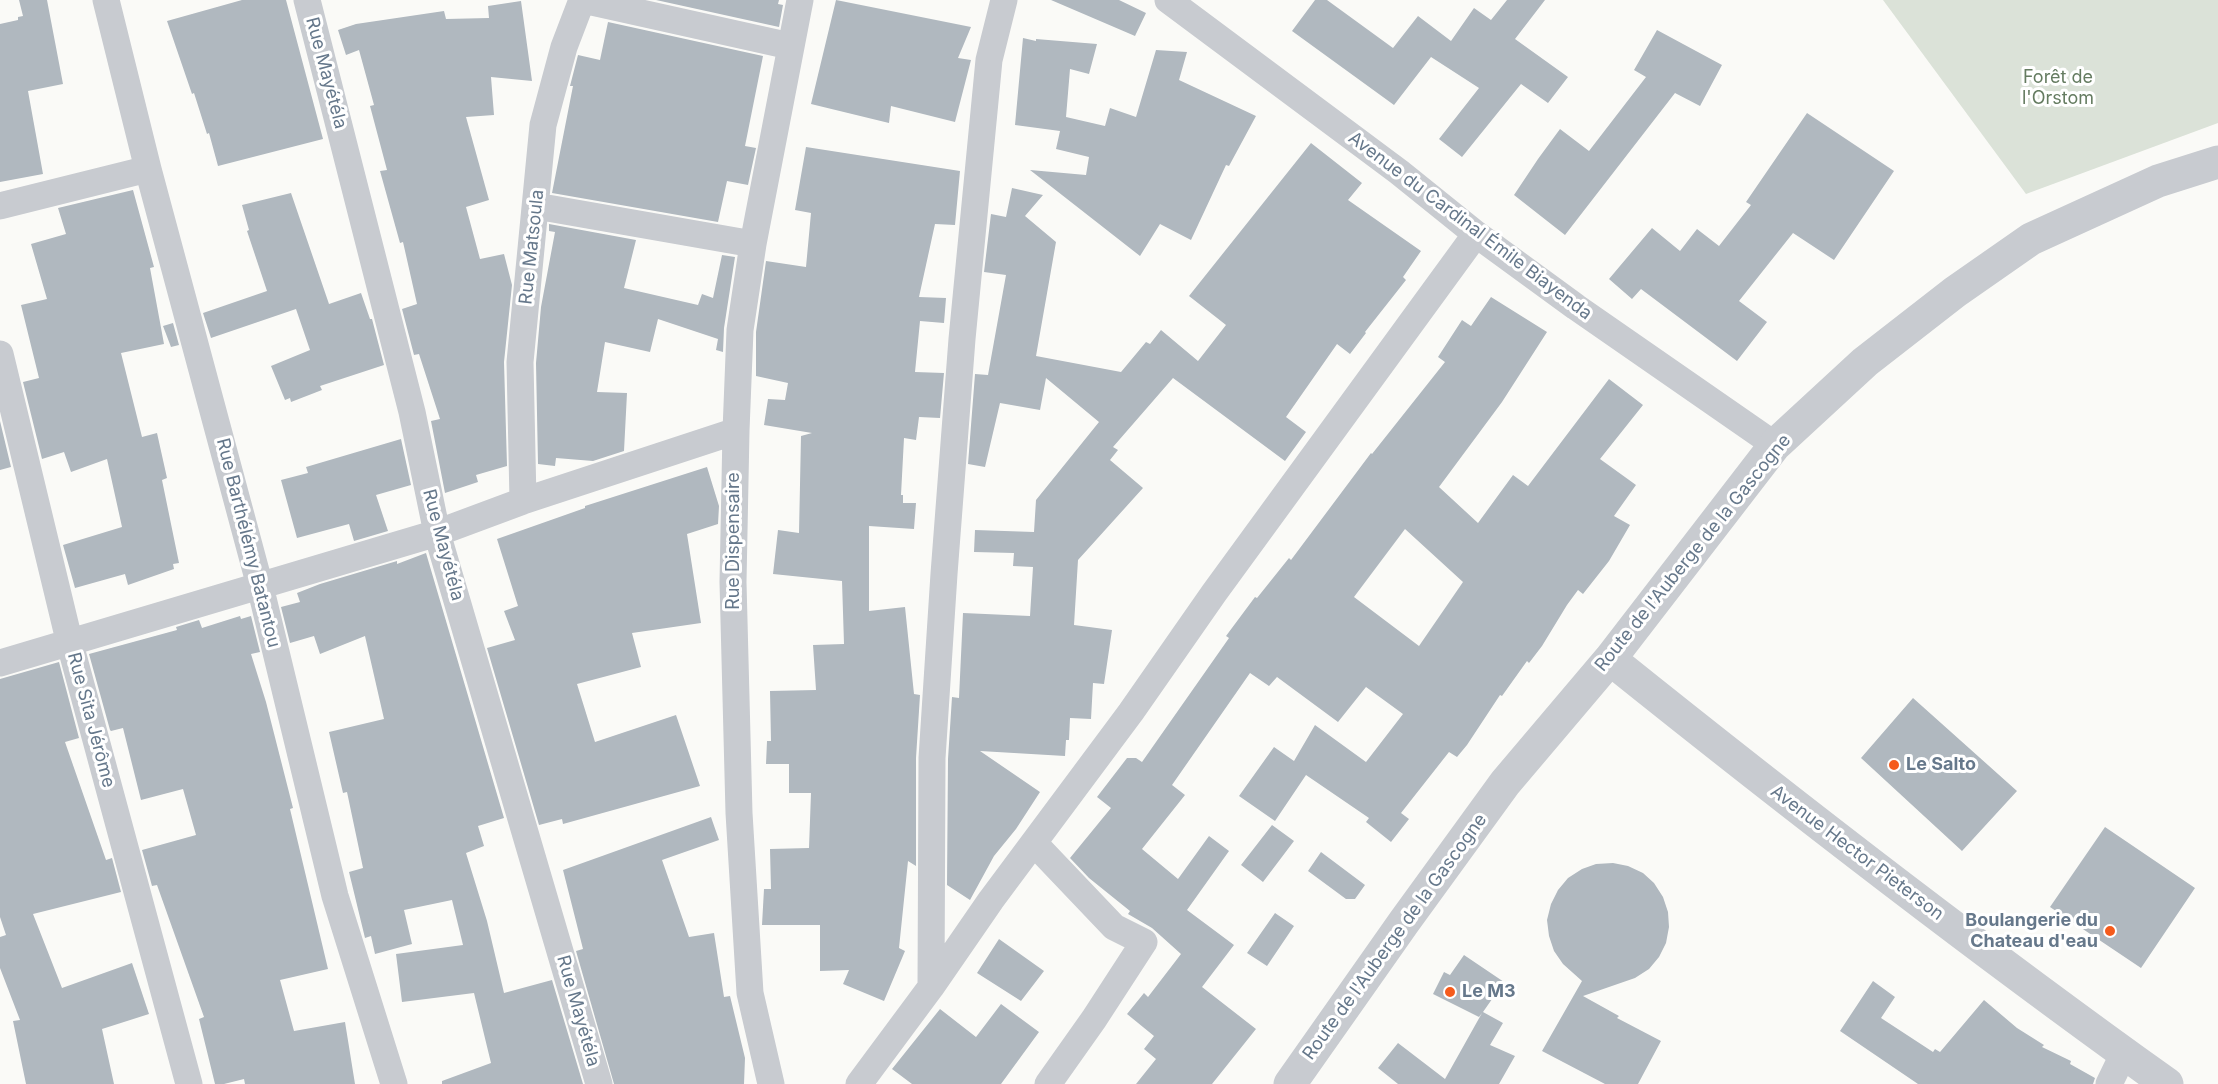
<!DOCTYPE html>
<html>
<head>
<meta charset="utf-8">
<style>
	body { margin:0 }
	canvas { display:block; background:#fafaf7 }
</style>
</head>
<body>
<canvas width="2218" height="1084"></canvas>
<script>
const g = document.querySelector('canvas').getContext('2d');
g.lineJoin = 'round';
function fillPath(path, color) { g.fillStyle = color; g.fill(path, 'evenodd'); }
function stroke(path, color, width, dash) { g.strokeStyle = color; g.lineWidth = width; g.lineCap = dash ? 'butt' : 'round'; g.setLineDash(dash || []); g.stroke(path); }
function write(font, color, halo, rows, align = 'center') {
  g.font = font + ' Inter,sans-serif'; g.lineWidth = 6; g.setLineDash([]); g.textBaseline = 'middle'; g.strokeStyle = halo; g.fillStyle = color; for (const [text, x, y, turn = 0] of rows) {
    g.save(); g.translate(x, y); g.rotate((+turn || 0) * Math.PI / 180); g.textAlign = isNaN(turn) ? turn : align; if (halo) g.strokeText(text, 0, 0); g.fillText(text, 0, 0); g.restore();
  }
}
fillPath(new Path2D(`
	M 1883,0 L 2218,0 L 2218,123 L 2026,194 Z`), '#dbe2d8');
fillPath(new Path2D(`
	M 19,0 L 47,0 L 63,84 L 28,91 L 43,174 L 0,182 L 0,24 L 18,20 L 18,17 L 23,16 Z
	M 242,0 L 286,0 L 323,139 L 218,166 L 209,133 L 207,134 L 194,93 L 192,94 L 167,21 Z
	M 656,0 L 779,0 L 778,4 L 783,5 L 779,27 Z
	M 836,0 L 971,27 L 958,58 L 971,60 L 955,122 L 891,106 L 889,123 L 811,104 Z
	M 1051,0 L 1119,0 L 1146,13 L 1135,36 Z
	M 1315,0 L 1327,0 L 1393,48 L 1418,16 L 1451,41 L 1474,8 L 1491,20 L 1507,0 L 1545,0 L 1515,39 L 1568,77 L 1548,103 L 1521,84 L 1462,157 L 1439,139 L 1479,88 L 1431,57 L 1394,105 L 1292,31 Z
	M 521,1 L 532,81 L 491,77 L 494,115 L 466,117 L 489,200 L 466,207 L 480,259 L 504,254 L 512,285 L 504,362 L 507,466 L 476,475 L 478,482 L 445,493 L 431,421 L 440,419 L 419,354 L 414,355 L 402,309 L 417,304 L 403,242 L 400,243 L 380,171 L 387,170 L 370,106 L 374,105 L 359,50 L 346,55 L 338,30 L 356,24 L 444,11 L 446,19 L 489,18 L 488,6 Z
	M 608,22 L 763,56 L 745,146 L 756,148 L 748,185 L 727,181 L 718,222 L 552,193 L 573,86 L 570,86 L 578,55 L 600,60 Z
	M 1657,30 L 1722,65 L 1700,106 L 1675,93 L 1565,235 L 1514,195 L 1538,159 L 1560,129 L 1589,151 L 1646,77 L 1634,70 Z
	M 1023,38 L 1036,41 L 1036,39 L 1097,44 L 1089,74 L 1070,69 L 1066,117 L 1105,126 L 1110,108 L 1136,117 L 1156,50 L 1187,52 L 1179,80 L 1256,116 L 1229,166 L 1226,165 L 1191,240 L 1160,224 L 1140,256 L 1030,170 L 1086,175 L 1089,157 L 1056,149 L 1060,131 L 1015,125 Z
	M 1807,113 L 1894,171 L 1834,260 L 1793,233 L 1739,301 L 1767,322 L 1737,361 L 1641,289 L 1632,299 L 1609,279 L 1652,228 L 1680,251 L 1697,229 L 1719,246 L 1751,205 L 1746,202 Z
	M 1311,143 L 1362,183 L 1348,200 L 1421,251 L 1403,277 L 1406,280 L 1365,332 L 1366,333 L 1350,354 L 1337,344 L 1286,417 L 1306,432 L 1285,461 L 1173,378 L 1113,447 L 1118,450 L 1110,460 L 1143,488 L 1078,560 L 1074,625 L 1112,630 L 1104,684 L 1093,683 L 1091,719 L 1070,718 L 1069,740 L 1066,740 L 1065,756 L 980,751 L 1040,792 L 1016,829 L 994,856 L 970,900 L 947,885 L 948,759 L 952,697 L 959,698 L 963,613 L 1030,616 L 1033,567 L 1013,566 L 1014,553 L 974,552 L 975,530 L 1034,532 L 1036,500 L 1099,422 L 1046,378 L 1040,410 L 1000,403 L 985,467 L 968,464 L 975,374 L 988,375 L 1006,275 L 984,272 L 991,214 L 1006,217 L 1012,188 L 1043,195 L 1025,216 L 1056,242 L 1036,356 L 1121,372 L 1146,342 L 1150,344 L 1161,330 L 1198,361 L 1226,325 L 1189,296 Z
	M 806,147 L 960,171 L 955,225 L 935,224 L 919,297 L 946,298 L 944,323 L 920,321 L 915,372 L 944,373 L 940,418 L 919,417 L 916,440 L 904,438 L 901,495 L 903,495 L 903,503 L 916,503 L 914,529 L 869,526 L 869,611 L 905,607 L 914,694 L 920,695 L 916,758 L 916,866 L 908,861 L 899,948 L 905,951 L 884,1001 L 843,984 L 849,970 L 820,971 L 820,925 L 762,925 L 764,889 L 771,889 L 770,849 L 809,848 L 811,793 L 789,793 L 789,764 L 766,764 L 767,741 L 771,741 L 770,691 L 816,690 L 813,645 L 844,644 L 842,581 L 773,574 L 778,530 L 799,533 L 801,436 L 812,433 L 764,425 L 768,399 L 785,400 L 788,383 L 756,376 L 756,332 L 766,261 L 806,267 L 811,213 L 795,210 Z
	M 133,190 L 154,267 L 150,268 L 164,344 L 121,353 L 142,437 L 157,433 L 167,478 L 162,480 L 179,563 L 173,564 L 174,569 L 128,585 L 125,574 L 75,588 L 63,545 L 122,527 L 107,459 L 71,472 L 64,452 L 42,459 L 23,382 L 39,378 L 21,305 L 47,299 L 31,244 L 66,234 L 58,208 Z
	M 291,193 L 329,304 L 361,293 L 370,319 L 372,319 L 384,365 L 320,386 L 322,390 L 291,402 L 290,398 L 285,400 L 271,366 L 310,350 L 296,309 L 211,338 L 203,313 L 267,291 L 247,231 L 249,230 L 242,205 Z
	M 549,224 L 636,240 L 624,288 L 698,305 L 702,294 L 713,298 L 722,255 L 735,257 L 724,328 L 723,352 L 716,350 L 718,339 L 658,319 L 650,352 L 605,342 L 597,392 L 627,393 L 624,451 L 593,461 L 556,458 L 555,466 L 538,464 L 536,363 L 541,307 L 555,232 L 549,231 Z
	M 1491,297 L 1547,332 L 1502,402 L 1439,487 L 1478,523 L 1513,475 L 1528,486 L 1609,379 L 1643,405 L 1600,459 L 1636,485 L 1614,516 L 1630,525 L 1609,561 L 1583,594 L 1578,590 L 1567,605 L 1542,646 L 1529,663 L 1527,661 L 1502,696 L 1500,695 L 1467,745 L 1457,757 L 1449,752 L 1401,813 L 1409,819 L 1391,842 L 1366,822 L 1369,818 L 1306,775 L 1275,821 L 1239,796 L 1274,747 L 1294,761 L 1315,725 L 1366,762 L 1403,714 L 1366,687 L 1338,722 L 1277,677 L 1269,686 L 1250,673 L 1172,785 L 1185,795 L 1142,849 L 1178,879 L 1209,836 L 1229,851 L 1187,910 L 1234,945 L 1202,987 L 1256,1029 L 1212,1084 L 1136,1084 L 1156,1059 L 1144,1049 L 1154,1036 L 1127,1014 L 1144,993 L 1148,997 L 1181,954 L 1152,928 L 1128,914 L 1130,911 L 1089,878 L 1070,858 L 1111,808 L 1097,797 L 1127,758 L 1136,758 L 1142,762 L 1229,638 L 1226,636 L 1255,597 L 1257,598 L 1289,558 L 1291,560 L 1371,453 L 1372,454 L 1445,362 L 1438,357 L 1462,320 L 1471,326 ZM 1405,529 L 1463,582 L 1419,646 L 1354,597 Z
	M 173,323 L 179,345 L 171,347 L 163,326 Z
	M 0,421 L 11,467 L 0,470 Z
	M 401,439 L 411,485 L 376,495 L 388,531 L 354,541 L 349,524 L 297,538 L 281,480 L 308,473 L 306,467 Z
	M 707,467 L 719,506 L 718,524 L 687,534 L 701,623 L 632,633 L 641,667 L 577,684 L 595,742 L 676,715 L 700,786 L 563,824 L 562,819 L 539,825 L 487,648 L 515,640 L 504,611 L 518,606 L 497,539 L 585,508 L 585,506 Z
	M 426,553 L 504,818 L 478,826 L 484,846 L 466,853 L 487,921 L 504,993 L 552,980 L 583,1084 L 442,1084 L 442,1081 L 491,1063 L 474,993 L 402,1002 L 396,954 L 463,945 L 452,900 L 404,910 L 412,944 L 375,954 L 371,936 L 365,938 L 349,872 L 363,868 L 347,792 L 343,793 L 329,732 L 384,719 L 365,636 L 320,654 L 314,636 L 290,643 L 281,607 L 300,602 L 297,593 L 320,584 L 397,561 L 397,564 Z
	M 240,616 L 241,619 L 251,616 L 260,652 L 251,654 L 266,702 L 293,808 L 290,809 L 328,969 L 280,980 L 294,1031 L 345,1022 L 355,1084 L 245,1084 L 244,1079 L 224,1084 L 215,1084 L 199,1019 L 204,1017 L 157,885 L 152,886 L 142,850 L 196,835 L 183,789 L 141,800 L 123,728 L 111,731 L 110,730 L 89,654 L 177,630 L 176,627 L 199,620 L 202,628 Z
	M 59,662 L 79,738 L 65,742 L 106,860 L 112,858 L 121,892 L 33,914 L 62,988 L 132,963 L 149,1014 L 102,1029 L 114,1084 L 26,1084 L 13,1021 L 20,1020 L 0,968 L 0,937 L 6,935 L 0,917 L 0,679 Z
	M 1913,698 L 2017,791 L 1962,851 L 1861,758 Z
	M 711,817 L 719,840 L 662,860 L 689,937 L 714,933 L 724,997 L 730,996 L 745,1058 L 744,1084 L 614,1084 L 576,951 L 583,949 L 563,870 Z
	M 1272,825 L 1294,841 L 1263,882 L 1241,865 Z
	M 2105,827 L 2195,888 L 2141,968 L 2050,907 Z
	M 1321,852 L 1365,885 L 1355,899 L 1346,899 L 1308,871 Z
	M 1613,863 L 1628,866 L 1643,873 L 1654,883 L 1663,897 L 1668,912 L 1669,927 L 1666,943 L 1659,957 L 1649,969 L 1635,978 L 1583,996 L 1619,1016 L 1617,1018 L 1661,1041 L 1638,1084 L 1605,1084 L 1542,1051 L 1582,981 L 1563,964 L 1554,951 L 1549,936 L 1547,920 L 1551,904 L 1558,890 L 1568,878 L 1582,869 L 1596,864 Z
	M 1275,913 L 1294,926 L 1267,966 L 1247,953 Z
	M 999,939 L 1044,971 L 1021,1001 L 977,973 Z
	M 1464,955 L 1504,982 L 1483,1012 L 1503,1023 L 1490,1045 L 1515,1056 L 1499,1084 L 1398,1084 L 1378,1068 L 1398,1043 L 1445,1079 L 1482,1013 L 1479,1017 L 1433,994 L 1444,972 L 1450,975 Z
	M 1873,981 L 1895,997 L 1881,1018 L 1933,1052 L 1935,1049 L 1940,1052 L 1984,1000 L 2017,1028 L 2044,1045 L 2042,1047 L 2071,1061 L 2070,1064 L 2095,1078 L 2093,1084 L 1918,1084 L 1840,1031 Z
	M 1001,1004 L 1039,1032 L 1001,1084 L 912,1084 L 892,1069 L 940,1009 L 976,1037 Z`), '#b0b8bf');
stroke(new Path2D(`
	M 106,0 L 148,169 L 260,586 L 335,896 L 394,1084
	M 307,0 L 412,412 L 437,533 L 599,1084
	M 583,0 L 790,46
	M 1168,0 L 1399,172 L 1476,234 L 1576,307 L 1775,445
	M 0,206 L 148,169
	M 536,206 L 753,244
	M 0,354 L 70,644 L 189,1084
	M 523,501 L 520,362 L 543,125 L 564,47 L 582,0
	M 0,663 L 437,533 L 523,501 L 736,431
	M 1034,843 L 1114,927 L 1144,942 L 1094,1019 L 1048,1084
	M 931,987 L 932,758 L 944,574 L 962,339 L 989,60 L 1004,0
	M 771,1084 L 750,993 L 739,813 L 733,582 L 736,431 L 740,330 L 753,244 L 800,0
	M 859,1084 L 931,987 L 991,900 L 1131,712 L 1214,593 L 1476,234
	M 2109,1084 L 2124,1053`), '#c8cbd0', 27);
stroke(new Path2D(`
	M 1610,659 C 1792,805 1977,948 2167,1084
	M 1290,1084 L 1404,922 L 1505,783 L 1610,659 L 1775,445 L 1865,362 L 1955,292 L 2031,239 L 2158,181 L 2218,162`), '#c8cbd0', 33);
for (const [x, y, r, color] of [
	[1894,765,6,"#f55b1c"],
	[2110,931,6,"#f55b1c"],
	[1450,992,6,"#f55b1c"]
]) { const dot = new Path2D(); dot.arc(x, y, r, 0, 2 * Math.PI); g.fillStyle = color; g.fill(dot); stroke(dot, '#fff', 2); }
write('18px', '#66788b', '#fff', [
	["Rue Mayétéla",326,73,75],
	["Avenue du Cardinal Émile Biayenda",1470,226,37],
	["Rue Matsoula",532,247,-84],
	["Rue Dispensaire",734,541,-90],
	["Rue Barthélémy Batantou",248,543,76],
	["Rue Mayétéla",443,545,75],
	["Route de l'Auberge de la Gascogne",1693,553,-51],
	["Rue Sita Jérôme",91,720,75],
	["Avenue Hector Pieterson",1857,853,37],
	["Route de l'Auberge de la Gascogne",1395,937,-54],
	["Rue Mayétéla",578,1011,74]
]);
write('18px', '#657c61', '#fff', [
	["Forêt de",2058,78],
	["l'Orstom",2058,99]
]);
write('bold 18px', '#66788b', '#fff', [
	["Le Salto",1906,765],
	["Boulangerie du",2098,921,"right"],
	["Chateau d'eau",2098,942,"right"],
	["Le M3",1462,992]
], 'left');
</script>
</body>
</html>
